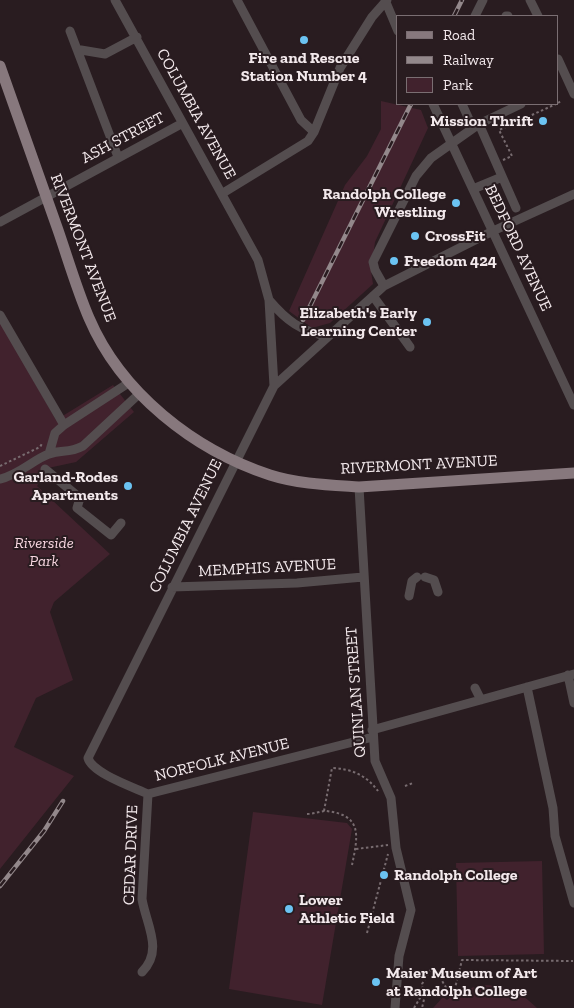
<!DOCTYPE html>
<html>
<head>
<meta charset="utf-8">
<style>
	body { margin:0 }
	#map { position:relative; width:574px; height:1008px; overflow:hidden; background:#291c20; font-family:"Zilla Slab",serif }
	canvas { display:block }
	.legend { position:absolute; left:396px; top:15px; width:162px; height:90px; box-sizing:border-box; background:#291c20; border:1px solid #7a6e72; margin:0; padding:6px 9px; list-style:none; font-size:15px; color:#f3e9ec }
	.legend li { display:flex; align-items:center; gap:10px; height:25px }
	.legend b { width:25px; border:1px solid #7a6e72 }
</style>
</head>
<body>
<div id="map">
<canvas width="574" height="1008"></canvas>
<ul class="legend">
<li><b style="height:6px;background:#87787d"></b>Road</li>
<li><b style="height:6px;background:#93888b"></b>Railway</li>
<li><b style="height:14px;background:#41222d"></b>Park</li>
</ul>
</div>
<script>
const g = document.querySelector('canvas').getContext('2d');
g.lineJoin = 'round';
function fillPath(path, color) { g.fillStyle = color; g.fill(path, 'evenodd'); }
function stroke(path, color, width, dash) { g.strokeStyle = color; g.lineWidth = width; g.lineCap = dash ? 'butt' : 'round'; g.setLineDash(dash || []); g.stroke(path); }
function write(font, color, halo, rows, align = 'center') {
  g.font = font + ' "Zilla Slab",serif'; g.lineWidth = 4; g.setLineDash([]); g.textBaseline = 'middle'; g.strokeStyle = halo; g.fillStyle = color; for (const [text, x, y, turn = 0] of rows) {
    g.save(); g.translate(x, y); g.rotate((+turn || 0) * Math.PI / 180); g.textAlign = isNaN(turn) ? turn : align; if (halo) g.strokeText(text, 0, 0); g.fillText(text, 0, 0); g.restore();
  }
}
fillPath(new Path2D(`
	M 381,101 L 421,110 L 428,128 L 375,242 L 371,271 L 373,284 L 330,323 L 312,328 L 289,311 L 345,185 L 367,156 L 381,129 Z
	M 0,321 L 56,420 L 113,385 L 134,412 L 76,462 L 48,468 L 37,486 L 110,554 L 54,602 L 50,612 L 73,680 L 36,698 L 14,747 L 74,776 L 0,869 Z
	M 253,812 L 347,823 L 352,829 L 322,1005 L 229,989 Z
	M 542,861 L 544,954 L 458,956 L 456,863 Z
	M 481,985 C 504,985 520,991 537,1008 L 433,1008 L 443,997 L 447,1000 L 458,992 Z`), '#41222d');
stroke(new Path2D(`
	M 558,103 L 561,101
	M 503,160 L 512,156 L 499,130 L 556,104
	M 0,466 L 40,447 L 43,442
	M 405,786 L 413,783
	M 324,811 L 332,768 C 352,769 366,775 378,791
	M 307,814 C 314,814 320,811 326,811 C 363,815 358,836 352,865
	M 356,849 L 388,845
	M 367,933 L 388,854
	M 423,994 L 422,984 L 431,969 L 436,971 L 447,989 L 455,988 L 462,960 L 573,961
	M 414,1008 L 423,993 L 425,995 L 422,1008`), '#786c70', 2, [2.5, 2.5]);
stroke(new Path2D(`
	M 115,0 L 258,260 L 269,300 L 274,386 L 88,758 C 92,773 133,787 148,794 L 373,737
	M 237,0 L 301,120 L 314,132
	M 385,0 L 398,31
	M 530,0 L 538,16
	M 475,16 L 483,0
	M 506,16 L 508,16
	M 70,31 L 78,52
	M 558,59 L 574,94
	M 433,104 L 574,405
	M 462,104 L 473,128
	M 479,124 L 516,208
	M 118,157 L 78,52 L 81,50 L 105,54 L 137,37
	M 473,189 L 502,177
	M 223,193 L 308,141 L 314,132 L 340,68 L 372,17 L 387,0
	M 0,222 L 181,124
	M 384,286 L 375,270 L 373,262 L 416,176 L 431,158 L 479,124 L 521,104
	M 373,296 L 410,347
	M 269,300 C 286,320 301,332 328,336
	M 0,315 L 64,425
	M 274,386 L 384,286 L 493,231 L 574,194
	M 49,454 L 55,433 L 64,425 L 130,382
	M 45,469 L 80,498 L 77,508 L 111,535 L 121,523
	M 0,479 C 19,475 34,459 49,454 C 62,449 68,454 83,446 L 140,393
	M 359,487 L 375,761 L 391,798 L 396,848 L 411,910 L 399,956 L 395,1008
	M 425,577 L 434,580 L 438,592
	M 172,587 L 297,583 L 363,577
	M 409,596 L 412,581 L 417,577
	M 568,675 L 574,703
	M 527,687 L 553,808 L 555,836 L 574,903
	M 475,688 L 481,700
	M 372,730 L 574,674
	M 142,972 C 164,950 146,924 142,899 L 148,794`), '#544d4f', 9);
stroke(new Path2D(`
	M 0,66 C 19,120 38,175 58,230 C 68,259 77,290 89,318 C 121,393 194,450 270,475 C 298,484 329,485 359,487 L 574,473`), '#87787d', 11);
const rail = new Path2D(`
	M 454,16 L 462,0
	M 303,320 L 411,104
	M 0,886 L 44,831 L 63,801`);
stroke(rail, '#93888b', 4.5);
stroke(rail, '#291c20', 2.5, [8]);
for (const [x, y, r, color] of [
	[304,40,5,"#6bc3f2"],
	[543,121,5,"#6bc3f2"],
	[456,203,5,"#6bc3f2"],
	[415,236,5,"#6bc3f2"],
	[394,261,5,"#6bc3f2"],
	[427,322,5,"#6bc3f2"],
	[128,486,5,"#6bc3f2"],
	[384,875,5,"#6bc3f2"],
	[289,909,5,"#6bc3f2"],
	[376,982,5,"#6bc3f2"]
]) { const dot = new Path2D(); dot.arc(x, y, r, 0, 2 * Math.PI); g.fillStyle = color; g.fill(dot); stroke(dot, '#291c20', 2); }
write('bold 16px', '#f3e9ec', '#291c20', [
	["Fire and Rescue",304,58,"center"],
	["Station Number 4",304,76,"center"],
	["Mission Thrift",533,121,"right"],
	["Randolph College",446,194,"right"],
	["Wrestling",446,212,"right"],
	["CrossFit",425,236],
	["Freedom 424",404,261],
	["Elizabeth's Early",417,313,"right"],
	["Learning Center",417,331,"right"],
	["Garland-Rodes",118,477,"right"],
	["Apartments",118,495,"right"],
	["Randolph College",394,875],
	["Lower",299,900],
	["Athletic Field",299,918],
	["Maier Museum of Art",386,973],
	["at Randolph College",386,991]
], 'left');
write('16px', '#f3e9ec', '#291c20', [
	["COLUMBIA AVENUE",196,114,61],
	["ASH STREET",123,138,-28],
	["RIVERMONT AVENUE",83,248,69],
	["BEDFORD AVENUE",518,248,65],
	["RIVERMONT AVENUE",419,465,-3],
	["COLUMBIA AVENUE",186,526,-64],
	["MEMPHIS AVENUE",267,568,-3],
	["QUINLAN STREET",356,692,-94],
	["NORFOLK AVENUE",222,760,-14],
	["CEDAR DRIVE",131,855,-88]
]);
write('italic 16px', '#f5d4de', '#291c20', [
	["Riverside",44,543],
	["Park",44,561]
]);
</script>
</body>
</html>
